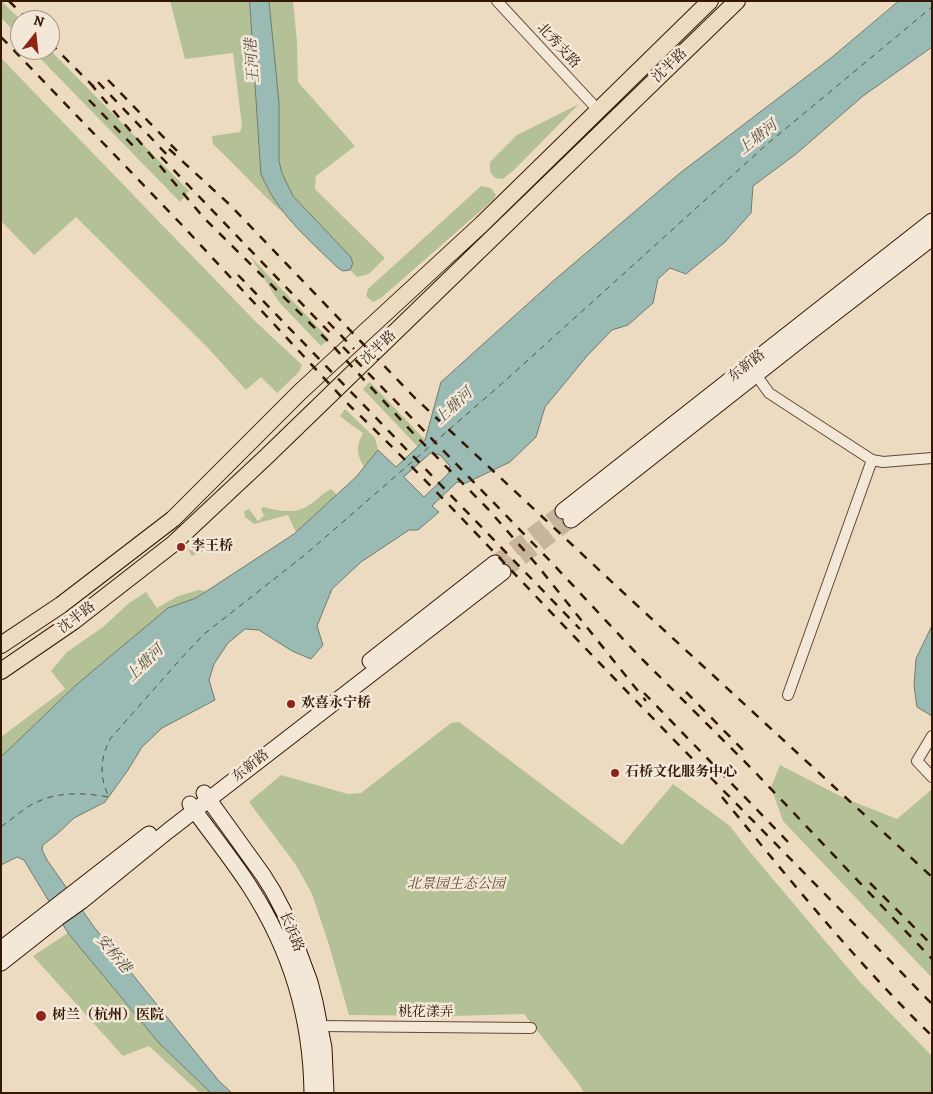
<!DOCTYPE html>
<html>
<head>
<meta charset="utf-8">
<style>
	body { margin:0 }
	#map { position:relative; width:933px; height:1094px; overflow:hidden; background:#eddbc1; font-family:Alegreya,serif }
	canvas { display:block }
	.frame { position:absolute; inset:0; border:2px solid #341803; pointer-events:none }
	.north { position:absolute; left:10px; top:10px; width:50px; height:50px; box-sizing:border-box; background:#f3e8d7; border:1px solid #a79582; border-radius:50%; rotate:16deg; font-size:14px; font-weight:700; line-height:20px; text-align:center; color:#341803 }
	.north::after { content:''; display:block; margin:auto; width:18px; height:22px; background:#8f2418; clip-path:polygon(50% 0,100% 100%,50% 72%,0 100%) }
</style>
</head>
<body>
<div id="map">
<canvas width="933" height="1094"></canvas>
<div class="frame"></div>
<div class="north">N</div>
</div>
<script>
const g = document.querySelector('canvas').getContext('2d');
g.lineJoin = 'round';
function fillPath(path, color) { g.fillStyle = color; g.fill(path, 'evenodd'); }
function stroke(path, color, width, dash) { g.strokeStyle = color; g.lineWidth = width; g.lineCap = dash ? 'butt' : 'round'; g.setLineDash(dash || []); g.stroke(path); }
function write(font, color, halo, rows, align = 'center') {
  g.font = font + ' Alegreya,"Noto Serif SC",serif'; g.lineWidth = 5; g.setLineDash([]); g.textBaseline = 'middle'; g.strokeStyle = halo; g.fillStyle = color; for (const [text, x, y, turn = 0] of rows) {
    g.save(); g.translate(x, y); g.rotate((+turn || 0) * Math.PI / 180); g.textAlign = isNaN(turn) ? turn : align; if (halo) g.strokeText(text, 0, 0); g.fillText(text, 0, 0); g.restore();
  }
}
fillPath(new Path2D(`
	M 1,1 L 21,20 L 20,37 L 1,18 Z
	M 170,1 L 250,1 L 261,174 L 265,184 L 283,213 C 258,191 237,166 213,144 L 212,136 L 240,132 L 242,126 L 233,53 L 185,59 Z
	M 269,1 L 293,1 L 297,42 L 298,82 L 355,146 L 316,176 L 315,189 L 385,258 L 369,274 L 357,277 L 350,270 L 353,263 L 350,256 L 293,196 L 282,173 L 279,161 Z
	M 32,50 L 50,50 L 189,191 L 180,202 Z
	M 1,58 L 255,321 L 302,365 L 299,372 L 277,393 L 261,377 L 246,390 L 207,347 L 76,217 L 34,255 L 1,221 Z
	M 579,104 L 514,170 L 503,179 L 495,178 L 490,172 L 490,162 L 517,135 Z
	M 481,186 L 491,188 L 496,195 L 493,200 L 381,298 L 373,302 L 366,296 L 368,289 Z
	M 250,256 L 329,339 L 321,346 L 279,302 Z
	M 370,382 L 425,440 L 418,447 L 363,389 Z
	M 345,409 L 375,438 L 378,450 L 364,467 C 356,453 356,447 363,433 L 350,424 L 340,416 Z
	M 331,489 L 337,495 L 296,532 L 288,515 L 254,524 L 245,517 L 244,511 L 249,509 L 258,521 L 264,516 L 261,509 L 263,507 C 276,510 291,514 304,508 C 313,504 321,494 331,489 Z
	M 205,540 L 209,548 L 192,556 L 188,549 Z
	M 199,590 L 206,591 L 196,598 L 168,609 L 76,685 L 1,757 L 1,737 L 65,689 L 51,671 L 67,652 L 103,627 L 129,603 L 146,592 L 157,608 L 178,596 Z
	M 459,722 L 622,845 L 673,784 L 730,826 L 745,846 L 859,981 L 932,1056 L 932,1093 L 584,1093 L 578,1083 L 524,1014 L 453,1016 L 349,1015 L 329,945 L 312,894 L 296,865 L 249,802 L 281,775 L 348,794 L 361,793 L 451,723 Z
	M 780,765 L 844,798 L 897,819 L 932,789 L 932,978 L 783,821 L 771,787 Z
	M 68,933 L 159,1043 L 211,1093 L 200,1093 L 149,1046 L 123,1056 L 33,956 Z`), '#b4c196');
const water = new Path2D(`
	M 250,1 L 269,1 L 279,103 L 279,161 L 282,173 L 293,196 L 350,256 L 353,263 L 350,270 L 343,271 L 338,268 C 309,240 276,212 261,174 Z
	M 899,1 L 932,1 L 932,47 L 863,96 L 796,154 L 753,186 L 751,213 L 725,242 L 686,274 L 670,268 L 658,279 L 653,303 L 628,325 L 612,330 L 587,356 L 545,407 L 536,437 L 510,462 L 466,483 L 457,482 L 432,506 L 439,512 L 418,530 L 409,530 L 361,562 L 332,589 L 317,626 L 323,645 L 311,659 L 292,651 L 259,630 L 245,629 L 228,643 L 214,664 L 209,680 L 215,700 L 162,728 L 142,747 L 128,770 L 105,802 L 74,818 L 57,834 L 43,845 L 42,850 L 47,860 L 94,927 L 201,1059 L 219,1081 L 232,1093 L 211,1093 L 159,1043 L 68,933 L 24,860 L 17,857 L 1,865 L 1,757 L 76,685 L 168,608 L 196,598 L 294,534 L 356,477 L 378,450 L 396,467 L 425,440 L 441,382 L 552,282 L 680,173 L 831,58 ZM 431,453 L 440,455 L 450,466 L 448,474 L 424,497 L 404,477 Z
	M 932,626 L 932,716 L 917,707 L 914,686 L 916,659 Z`);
fillPath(water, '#99bbb4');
stroke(water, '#717a6d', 1);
stroke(new Path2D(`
	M 1,827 C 10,820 18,814 26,808 C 52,791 80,792 109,797 C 99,777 100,759 110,739 L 177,663 L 203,635 L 306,554 L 506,380 L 766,145 L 932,7`), '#575141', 1, [6, 5]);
stroke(new Path2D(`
	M 495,563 L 563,511
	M 503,572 L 571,520`), '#c8b49b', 15, [15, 8]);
const street = new Path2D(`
	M 497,1 L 598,110
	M 752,369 L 769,393 L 872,460 L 883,462 L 932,458
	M 788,695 L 872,460
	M 932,736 L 917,761 L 932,777
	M 320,1026 L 531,1028`);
const secondary = new Path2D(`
	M 563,511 L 932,221
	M 571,520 L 805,336 L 932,238
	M 370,661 L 495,563
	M 204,793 L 263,875 L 273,891 L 284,912 L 310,982 L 315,1002 L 324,1048 L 326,1093
	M 190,804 C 209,831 232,859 250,887 C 291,951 311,1017 312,1093
	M 1,949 L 149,834
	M 1,963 L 58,918 L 82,901 L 168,831 L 503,572`);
const primary = new Path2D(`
	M 1,645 L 61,605 L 173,519 L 300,392 L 482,224 L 710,1
	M 1,671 L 74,621 L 173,544 L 266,457 L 737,1`);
stroke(street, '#624932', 12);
stroke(secondary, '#341803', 17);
stroke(primary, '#341803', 18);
stroke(street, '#f3e8d7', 10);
stroke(secondary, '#f3e8d7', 15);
stroke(primary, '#eddbc1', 16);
stroke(new Path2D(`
	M 9,1 L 28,20
	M 1,37 L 181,224 L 349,405 C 432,484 509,569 589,652 C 702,770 818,886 932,1004
	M 50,43 L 94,87
	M 108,80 L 178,152
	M 98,82 L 172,160
	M 90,83 L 204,218 L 333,346 L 413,433 L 488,509 L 537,565 L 646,701
	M 89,100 L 139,152
	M 169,149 L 229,204 L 414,397 L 627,596 L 932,877
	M 161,157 L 331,334
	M 238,275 L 580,629
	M 328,322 L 354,349
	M 343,347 L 552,563 L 638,655 L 754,771 L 932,959
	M 686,692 L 744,751
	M 644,693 L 793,847
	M 722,797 C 789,879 856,962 932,1036
	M 870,883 L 932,945`), '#341803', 2.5, [9, 9]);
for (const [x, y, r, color] of [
	[181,547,5,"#8f2418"],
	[291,704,5,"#8f2418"],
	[615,773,5,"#8f2418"],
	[41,1016,6,"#8f2418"]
]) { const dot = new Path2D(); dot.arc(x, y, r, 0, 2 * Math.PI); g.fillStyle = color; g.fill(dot); stroke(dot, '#f3e8d7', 2); }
write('14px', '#341803', '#f3e8d7', [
	["北秀支路",558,46,47],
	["沈半路",670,66,-44],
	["沈半路",379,348,-44],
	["东新路",747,366,-38],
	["沈半路",77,618,-37],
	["东新路",251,766,-38],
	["长浜路",291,932,68],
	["桃花漾弄",426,1013]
]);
write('bold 14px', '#341803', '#f3e8d7', [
	["李王桥",191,547],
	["欢喜永宁桥",301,704],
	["石桥文化服务中心",625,773],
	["树兰（杭州）医院",52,1016]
], 'left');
write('italic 14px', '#5a4b2f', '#f3e8d7', [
	["北景园生态公园",456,885]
]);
write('italic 15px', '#575141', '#f3e8d7', [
	["王河港",253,61,-94],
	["上塘河",758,138,-39],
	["上塘河",454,407,-43],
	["上塘河",145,664,-44],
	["安桥港",113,954,50]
]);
</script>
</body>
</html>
